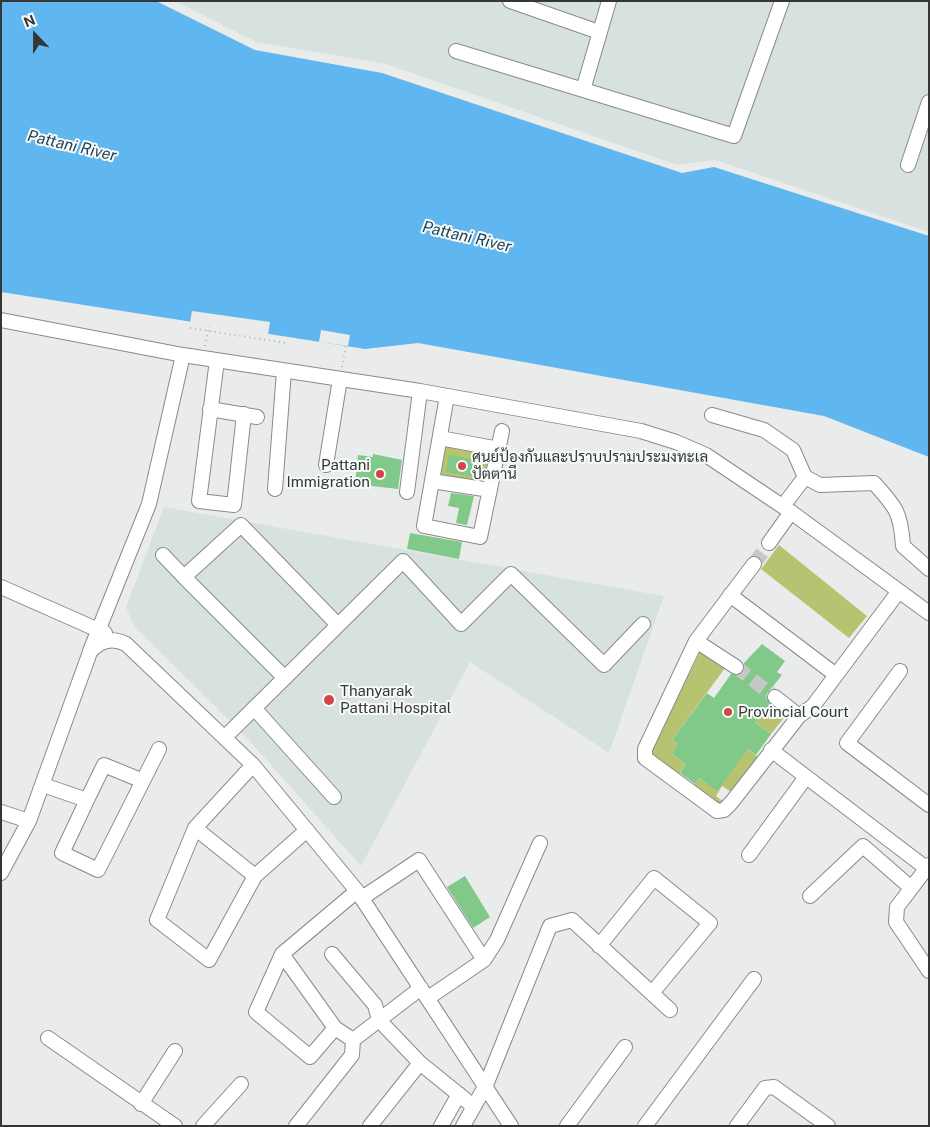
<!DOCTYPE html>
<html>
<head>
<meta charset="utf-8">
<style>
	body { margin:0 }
	#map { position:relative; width:930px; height:1127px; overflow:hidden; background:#e9eceb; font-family:"Public Sans",sans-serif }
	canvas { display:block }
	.frame { position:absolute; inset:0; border:2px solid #353736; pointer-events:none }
	.north { position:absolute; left:10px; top:10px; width:50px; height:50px; -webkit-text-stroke:4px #f6faf9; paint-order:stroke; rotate:338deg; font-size:14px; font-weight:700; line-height:20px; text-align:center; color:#353736 }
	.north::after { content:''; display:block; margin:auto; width:18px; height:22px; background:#353736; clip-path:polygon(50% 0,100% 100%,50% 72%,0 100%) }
</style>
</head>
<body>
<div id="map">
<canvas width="930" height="1127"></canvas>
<div class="frame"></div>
<div class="north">N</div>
</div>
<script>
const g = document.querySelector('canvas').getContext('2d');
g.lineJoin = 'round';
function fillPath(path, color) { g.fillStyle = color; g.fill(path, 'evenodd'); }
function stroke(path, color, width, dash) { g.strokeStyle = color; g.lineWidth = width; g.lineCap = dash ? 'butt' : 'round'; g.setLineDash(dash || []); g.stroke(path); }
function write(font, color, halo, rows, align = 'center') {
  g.font = font + ' "Public Sans",Sarabun,sans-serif'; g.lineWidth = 4; g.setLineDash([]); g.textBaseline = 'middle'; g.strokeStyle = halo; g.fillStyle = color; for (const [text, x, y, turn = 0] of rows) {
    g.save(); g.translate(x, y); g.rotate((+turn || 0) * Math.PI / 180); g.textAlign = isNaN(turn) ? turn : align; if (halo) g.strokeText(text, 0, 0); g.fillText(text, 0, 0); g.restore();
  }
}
fillPath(new Path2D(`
	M 175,1 L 929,1 L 929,232 L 715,160 L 677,165 L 386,64 L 256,42 Z
	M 164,507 L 664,596 L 609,753 L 470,662 L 361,866 L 246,737 L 133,625 L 126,607 Z`), '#d7e2e0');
fillPath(new Path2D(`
	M 444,446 L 490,454 L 485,485 L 438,477 Z
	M 779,545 L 867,616 L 849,638 L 761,569 Z
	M 700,652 L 725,668 L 672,740 L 678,744 L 672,754 L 686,764 L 679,774 L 652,756 L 651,752 Z
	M 771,702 L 787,714 L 771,734 L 755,723 Z
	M 748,749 L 758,757 L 731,792 L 722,786 L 716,796 L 724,802 L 718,804 L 694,785 L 699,778 L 707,784 Z`), '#b7c371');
fillPath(new Path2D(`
	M 1,1 L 156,1 L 255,50 L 382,73 L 682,173 L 714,167 L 929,236 L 929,457 L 824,416 L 418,343 L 365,349 L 1,292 Z`), '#60b6ef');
fillPath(new Path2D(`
	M 192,311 L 270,322 L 268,335 L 190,323 Z
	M 321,330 L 350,335 L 348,346 L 319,342 Z`), '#e9eceb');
fillPath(new Path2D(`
	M 373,454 L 402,460 L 398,489 L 355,484 L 358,455 L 373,457 Z
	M 449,455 L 478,460 L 475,477 L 446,472 Z
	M 451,493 L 474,496 L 467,525 L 456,523 L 459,508 L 448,506 Z
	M 410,533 L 462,542 L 459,559 L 407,549 Z
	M 762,644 L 785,661 L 777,672 L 782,675 L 766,695 L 770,704 L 755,723 L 771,734 L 756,755 L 748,749 L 717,791 L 699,778 L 695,784 L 680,773 L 686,764 L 672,754 L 678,744 L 672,740 L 707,693 L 714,698 L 731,674 L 740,675 L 745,668 L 744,663 Z
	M 465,876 L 490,917 L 473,928 L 447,887 Z`), '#81c988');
stroke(new Path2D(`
	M 754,564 L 769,543
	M 736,667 L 775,697`), '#c5c8c7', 14, [14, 7]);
const minor = new Path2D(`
	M 510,1 L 599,32
	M 456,51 L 734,136 L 782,1
	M 583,90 L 609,1
	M 908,165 L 929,102
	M 1,320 L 183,355 L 420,391 L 641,431 L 676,442 L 706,455 L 791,512 L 929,613
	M 217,360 L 199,501 L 234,505 L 244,414
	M 447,396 L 424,526 L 480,537 L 502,431
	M 210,409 L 257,417
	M 712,415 L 764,430 L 793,450 L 805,477 L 820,485 L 874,483 C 896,507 901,513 903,546 L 929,569
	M 440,438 L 499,449
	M 326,465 L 340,379
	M 432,481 L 490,490
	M 275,489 L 284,371
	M 407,492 L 420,391
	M 783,506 L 805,477
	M 769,543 L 791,512
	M 163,555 L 184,577
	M 754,564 L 696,641 L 645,749 L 645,758 L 717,811 L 724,810 L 731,803 L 799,716 L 813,706 L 899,591
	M 1,587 L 105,633
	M 730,595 L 836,675
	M 696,641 L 736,667
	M 90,651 L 149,504 L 183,355
	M 900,671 L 847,743 L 929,805
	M 285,678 L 184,577 L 241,525 L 338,625
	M 775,697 L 799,716
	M 254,708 L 334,797
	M 226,736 L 403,561 L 461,624 L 511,574 L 604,665 L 643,624
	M 771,750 L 926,868
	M 253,765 L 195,828 L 157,920 L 209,960 L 255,876 L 307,830
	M 43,785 L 87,800 L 62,853 L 98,870 L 159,749
	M 87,800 L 104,765 L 143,781
	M 1,812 L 29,821
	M 195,828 L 255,876
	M 749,855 L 806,777
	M 929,865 L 897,907 L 896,922 L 929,971
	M 1,873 L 29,821 L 90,652 C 100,640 112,637 126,644 L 253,765 L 357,891 L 511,1126
	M 810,896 L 863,846 L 910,887
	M 362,898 L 419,860 L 484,960 L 428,998
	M 599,946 L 654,878 L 710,923 L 652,993
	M 282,954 L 335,1028 L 353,1040
	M 332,954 L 375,1005 L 379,1020 L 420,1063 L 473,1106
	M 484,960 L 497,940 L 540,843
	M 335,1028 L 310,1057 L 256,1012 L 282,954 L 357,891
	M 48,1038 L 175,1126
	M 141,1104 L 175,1051
	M 203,1126 L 241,1084
	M 296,1126 L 352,1055 L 353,1040 L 421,988
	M 370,1126 L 420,1063
	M 441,1126 L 459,1094
	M 463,1126 L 486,1085 L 550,926 L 572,920 L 670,1010
	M 567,1126 L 625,1047
	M 645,1126 L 754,979
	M 737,1126 L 765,1088 L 774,1087 L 828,1126`);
stroke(minor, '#888b8a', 16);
stroke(new Path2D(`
	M 190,328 L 286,343
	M 205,346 L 209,326
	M 342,367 L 346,346`), '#b0b3b2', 2, [1, 4]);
stroke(minor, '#fff', 14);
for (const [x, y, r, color] of [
	[462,466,5,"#d4454a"],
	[380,474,5,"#d4454a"],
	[329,700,6,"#d4454a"],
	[728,712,5,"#d4454a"]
]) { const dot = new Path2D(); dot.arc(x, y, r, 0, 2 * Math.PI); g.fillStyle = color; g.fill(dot); stroke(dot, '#f6faf9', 2); }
write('15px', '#353736', '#f6faf9', [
	["ศูนย์ป้องกันและปราบปรามประมงทะเล",472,457],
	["ปัตตานี",472,474],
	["Pattani",370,465,"right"],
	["Immigration",370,482,"right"],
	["Thanyarak",340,691],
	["Pattani Hospital",340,708],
	["Provincial Court",738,712]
], 'left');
write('italic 16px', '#1a3f56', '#f6faf9', [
	["Pattani River",72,146,13],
	["Pattani River",467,237,13]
]);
</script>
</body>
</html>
